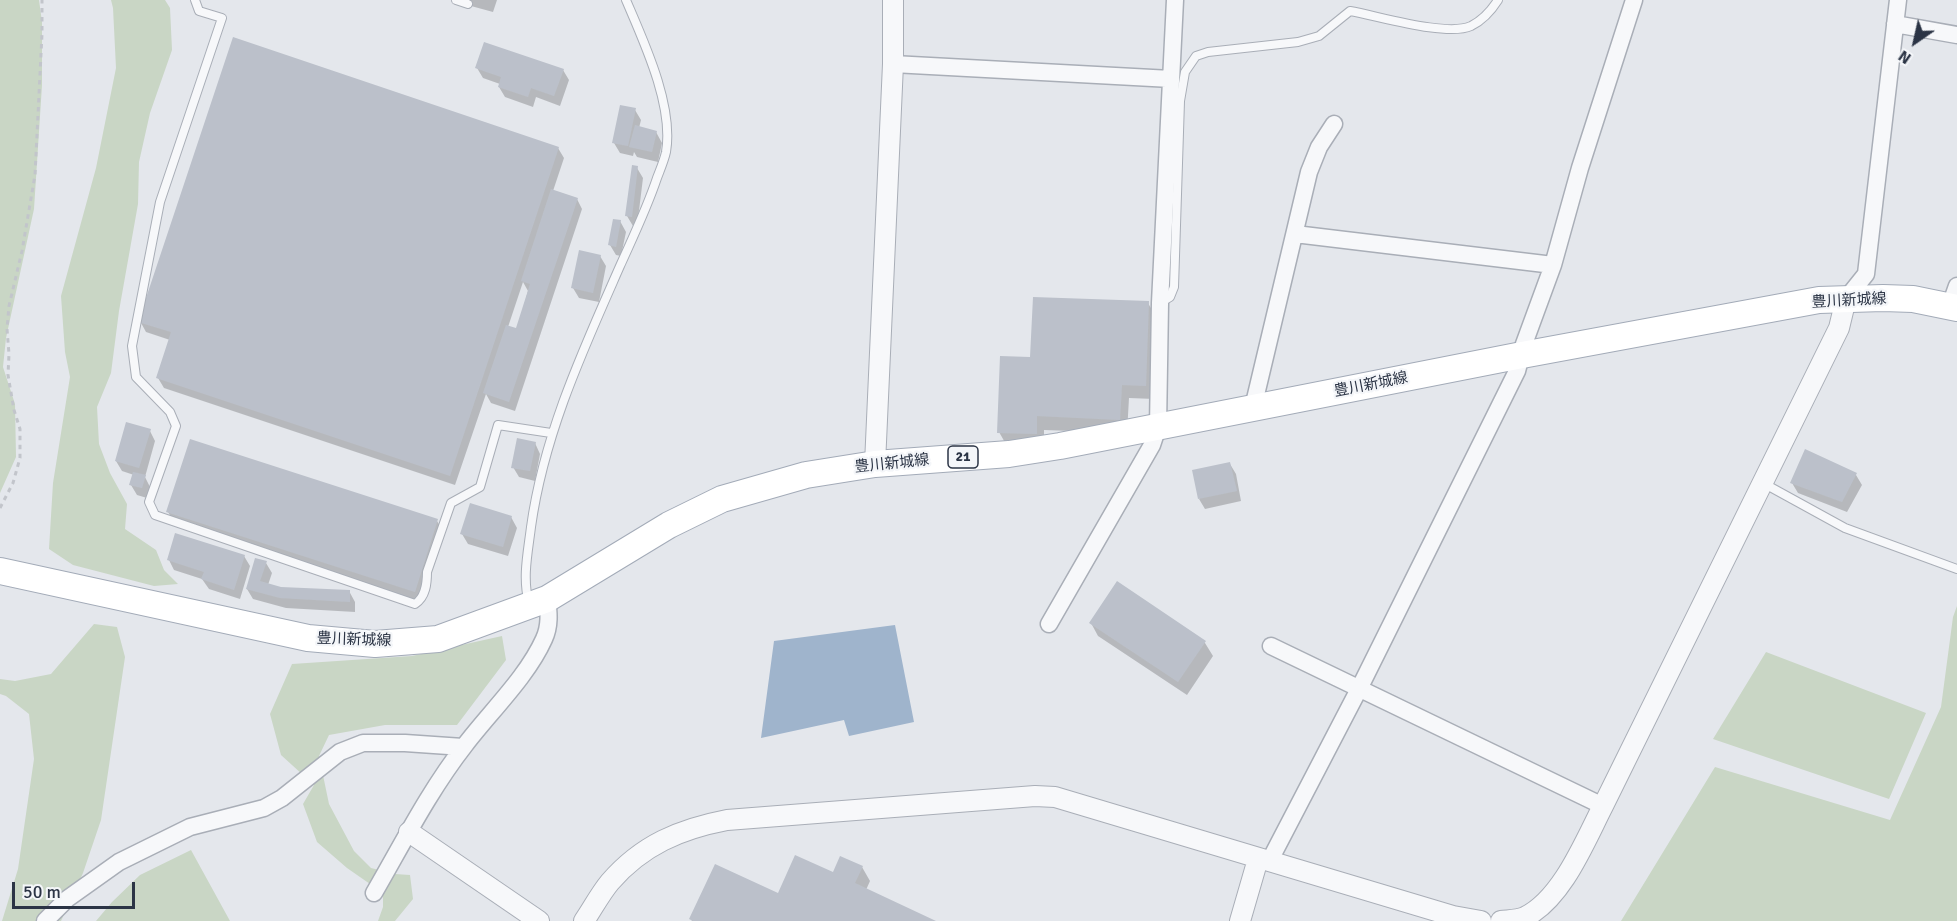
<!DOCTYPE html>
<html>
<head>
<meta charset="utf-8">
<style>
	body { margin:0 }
	#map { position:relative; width:1957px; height:921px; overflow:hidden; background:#e4e7ec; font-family:Signika,sans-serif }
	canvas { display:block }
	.north { position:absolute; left:1885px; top:12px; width:60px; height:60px; -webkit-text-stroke:4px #f4f6f9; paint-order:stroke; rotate:214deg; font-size:16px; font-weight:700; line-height:24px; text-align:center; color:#2b3445 }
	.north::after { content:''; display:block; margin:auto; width:21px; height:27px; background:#2b3445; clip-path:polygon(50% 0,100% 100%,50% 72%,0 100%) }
	.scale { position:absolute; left:12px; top:882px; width:123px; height:27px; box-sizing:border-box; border:3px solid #2b3445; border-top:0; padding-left:8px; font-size:18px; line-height:21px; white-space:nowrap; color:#2b3445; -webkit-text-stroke:4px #f4f6f9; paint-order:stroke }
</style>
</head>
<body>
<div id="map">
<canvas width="1957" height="921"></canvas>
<div class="north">N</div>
<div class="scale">50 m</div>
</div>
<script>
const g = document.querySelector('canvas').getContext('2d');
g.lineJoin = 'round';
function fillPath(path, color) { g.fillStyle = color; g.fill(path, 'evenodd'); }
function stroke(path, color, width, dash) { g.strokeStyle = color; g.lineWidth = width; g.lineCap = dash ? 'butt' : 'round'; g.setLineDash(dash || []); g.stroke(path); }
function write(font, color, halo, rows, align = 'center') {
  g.font = font + ' Signika,"Noto Sans JP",sans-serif'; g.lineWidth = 4.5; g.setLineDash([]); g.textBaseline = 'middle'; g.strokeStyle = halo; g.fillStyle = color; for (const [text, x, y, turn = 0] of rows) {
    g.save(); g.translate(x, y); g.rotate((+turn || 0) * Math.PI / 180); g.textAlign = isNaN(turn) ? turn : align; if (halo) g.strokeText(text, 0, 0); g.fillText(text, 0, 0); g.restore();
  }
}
fillPath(new Path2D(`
	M 0,0 L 39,0 L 42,22 L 42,85 L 34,209 L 6,338 L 3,367 L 15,404 L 16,457 L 0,493 Z
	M 111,0 L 165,0 L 170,8 L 172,50 L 150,113 L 139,162 L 138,204 L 119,311 L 111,373 L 97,407 L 99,444 L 110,473 L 127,504 L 125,529 L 156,550 L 164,570 L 178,584 L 154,586 L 73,565 L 49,549 L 53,483 L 70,377 L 65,352 L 61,296 L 96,168 L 116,68 L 113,8 Z
	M 1957,606 L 1957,921 L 1621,921 L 1715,767 L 1890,820 L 1941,707 L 1953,617 Z
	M 94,624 L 117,627 L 125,657 L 101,820 L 83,873 L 61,921 L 2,921 L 18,869 L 34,759 L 29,714 L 6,696 L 0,694 L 0,679 L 15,681 L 51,674 Z
	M 502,636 L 506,660 L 457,725 L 385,725 L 329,735 L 319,756 L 329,804 L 354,851 L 371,868 L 395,874 L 410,875 L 413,899 L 395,921 L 378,921 L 383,907 L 383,893 L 347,868 L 317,842 L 303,804 L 314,785 L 281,755 L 270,714 L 292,664 L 412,656 Z
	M 1766,652 L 1926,713 L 1889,799 L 1713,739 Z
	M 191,850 L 230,921 L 96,921 L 112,902 L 140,875 Z`), '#c9d6c5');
fillPath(new Path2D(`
	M 895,625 L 914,722 L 849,736 L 844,720 L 761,738 L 774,641 Z`), '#9fb4cc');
fillPath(new Path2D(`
	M 467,0 L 497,0 L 493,12 L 471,6 Z
	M 477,68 L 563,70 L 569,80 L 560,106 L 536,97 L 533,107 L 505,97 L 499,87 L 500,84 L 483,78 Z
	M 635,110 L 641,120 L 639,128 L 656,132 L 662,143 L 658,162 L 637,157 L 634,152 L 633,156 L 620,153 L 614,143 Z
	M 558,148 L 564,158 L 553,191 L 577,199 L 582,209 L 515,411 L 491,403 L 486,394 L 455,485 L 164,388 L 158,378 L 170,340 L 146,332 L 140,321 ZM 523,282 L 528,291 L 517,330 L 508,327 Z
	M 637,168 L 643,178 L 637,227 L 633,226 L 627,216 Z
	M 620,221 L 626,232 L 621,256 L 616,255 L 610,245 Z
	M 600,256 L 606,266 L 599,302 L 579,298 L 573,288 Z
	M 1148,303 L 1156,317 L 1154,399 L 1129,398 L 1127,433 L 1044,430 L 1044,448 L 1007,446 L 999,432 L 1032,359 Z
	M 150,431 L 155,441 L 145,477 L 150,487 L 147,498 L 137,495 L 131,485 L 134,475 L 122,471 L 116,461 Z
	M 535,443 L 540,454 L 535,481 L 519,477 L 513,467 Z
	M 1806,451 L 1856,475 L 1862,485 L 1847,512 L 1798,493 L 1792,483 Z
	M 1230,464 L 1236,474 L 1241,501 L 1205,509 L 1199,499 Z
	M 168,512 L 437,521 L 443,531 L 420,602 L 174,522 Z
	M 511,517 L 517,528 L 508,556 L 468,544 L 462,534 Z
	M 244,556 L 250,566 L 240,599 L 209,589 L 202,579 L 174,570 L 169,560 Z
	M 266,563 L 272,573 L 268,585 L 281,588 L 349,591 L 355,602 L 355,612 L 286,608 L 253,599 L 247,589 Z
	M 1091,623 L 1205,643 L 1213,656 L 1187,695 L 1098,636 Z
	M 862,867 L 870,881 L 866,890 L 933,921 L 692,921 L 691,919 L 779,895 L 833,874 Z`), '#0003');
fillPath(new Path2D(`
	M 233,37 L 559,147 L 450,476 L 156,378 L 171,332 L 138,322 Z
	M 484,42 L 564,69 L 554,96 L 531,88 L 528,97 L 498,87 L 501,77 L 475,68 Z
	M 620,105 L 636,108 L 628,146 L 612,143 Z
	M 635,125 L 657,131 L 652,152 L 629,147 Z
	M 632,165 L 638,166 L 632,217 L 625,216 Z
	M 551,189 L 578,198 L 509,402 L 483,393 L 506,325 L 516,328 L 530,284 L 521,281 Z
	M 613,219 L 621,220 L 616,247 L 608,245 Z
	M 579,250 L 601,255 L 593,293 L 571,288 Z
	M 1033,297 L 1149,301 L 1146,386 L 1122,385 L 1120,420 L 1037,416 L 1037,434 L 997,433 L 1000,356 L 1030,357 Z
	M 126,422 L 151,429 L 139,468 L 115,461 Z
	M 517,438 L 536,442 L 530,471 L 511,468 Z
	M 190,439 L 438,519 L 415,592 L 166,512 Z
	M 1805,449 L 1857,473 L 1842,502 L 1790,483 Z
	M 1230,462 L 1237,491 L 1198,499 L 1192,470 Z
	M 133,472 L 146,475 L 142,488 L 129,485 Z
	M 470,503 L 512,516 L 503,547 L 460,534 Z
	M 175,533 L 245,555 L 234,590 L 201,579 L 204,572 L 167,560 Z
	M 255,558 L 267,561 L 260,581 L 281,587 L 350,590 L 350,602 L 280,598 L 246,589 Z
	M 1117,581 L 1206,641 L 1178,682 L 1089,623 Z
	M 795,855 L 833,872 L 840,856 L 863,866 L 855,883 L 936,921 L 693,921 L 689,919 L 715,864 L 778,893 Z`), '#bbc0ca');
const service = new Path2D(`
	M 195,0 L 199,11 L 222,18 L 160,202 L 132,346 L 136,377 L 170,412 L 176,426 L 149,502 L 155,515 L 415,604 C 426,597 427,583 427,572 L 451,503 L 480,487 L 498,425 L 551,433
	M 456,0 L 468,4
	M 1160,303 L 1170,297 L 1174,287 L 1180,101 L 1185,72 L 1196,56 L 1208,52 L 1298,42 L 1319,36 L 1350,11 C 1379,16 1447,37 1471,26 C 1483,20 1491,11 1498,0
	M 1763,483 L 1845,528 L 1957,569
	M 529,603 C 522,578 528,552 531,527 C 544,434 583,350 620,266 C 633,237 647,208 657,178 C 660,170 664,161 666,152 C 674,106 644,42 626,0`);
const minor = new Path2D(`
	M 1895,24 L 1957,35
	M 893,64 L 1171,79
	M 1295,234 L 1553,265
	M 1846,299 L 1866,274 L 1898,0
	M 1950,306 L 1957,286
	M 1257,408 L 1255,399 L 1309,172 L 1319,147 L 1334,124
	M 1049,624 L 1152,445 L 1158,427 L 1160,303 L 1175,0
	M 1271,646 L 1603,806
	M 1269,862 L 1359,689 L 1517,371 L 1524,344 L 1553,265 L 1580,168 L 1634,0
	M 374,893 C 403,843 429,791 465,745 C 490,712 527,677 544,639 C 550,626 549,613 547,599
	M 45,921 L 67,899 L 119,862 L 190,827 L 264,808 L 282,798 L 340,752 L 363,743 L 405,743 L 463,747`);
const tertiary = new Path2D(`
	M 875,464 L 893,64 L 893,0
	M 409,832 L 539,921
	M 584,921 C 593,908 600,894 610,882 C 642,845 680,829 727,820 L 1035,796 L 1055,797 L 1453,916 L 1481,921
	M 1240,921 L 1258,859
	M 1501,921 C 1509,920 1518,920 1525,917 C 1562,899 1585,841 1603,806 L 1839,328 L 1846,299`);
const primary = new Path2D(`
	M 0,571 L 308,638 L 375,644 L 438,639 L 547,599 L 669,525 L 722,499 L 806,475 L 875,464 L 1009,454 L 1060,446 L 1522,355 L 1819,300 L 1883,298 L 1913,299 L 1957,308`);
stroke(service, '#a9aeb7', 10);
stroke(minor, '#a9aeb7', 19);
stroke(tertiary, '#a9aeb7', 22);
stroke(primary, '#a3abb8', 28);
stroke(new Path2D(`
	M 0,508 L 13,483 L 20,458 L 20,429 L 14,410 L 8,375 L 9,354 L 7,329 L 9,306 L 22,251 L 35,175 L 42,34 L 42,0`), '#c2c5cb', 3, [4.5, 4.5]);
stroke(service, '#f7f8fa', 8);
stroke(minor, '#f7f8fa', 16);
stroke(tertiary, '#f7f8fa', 20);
stroke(primary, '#fff', 26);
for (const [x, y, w] of [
	[963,457,30]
]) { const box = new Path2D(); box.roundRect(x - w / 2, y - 11, w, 22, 4.5); g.fillStyle = '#f4f6f9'; g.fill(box); stroke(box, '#2b3445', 1.5); }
write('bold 14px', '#2b3445', null, [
	["21",963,457]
]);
write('15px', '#2b3445', '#f4f6f9', [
	["豊川新城線",1849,301,-3],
	["豊川新城線",1371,385,-11],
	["豊川新城線",892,464,-6],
	["豊川新城線",354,640,2]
]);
</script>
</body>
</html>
